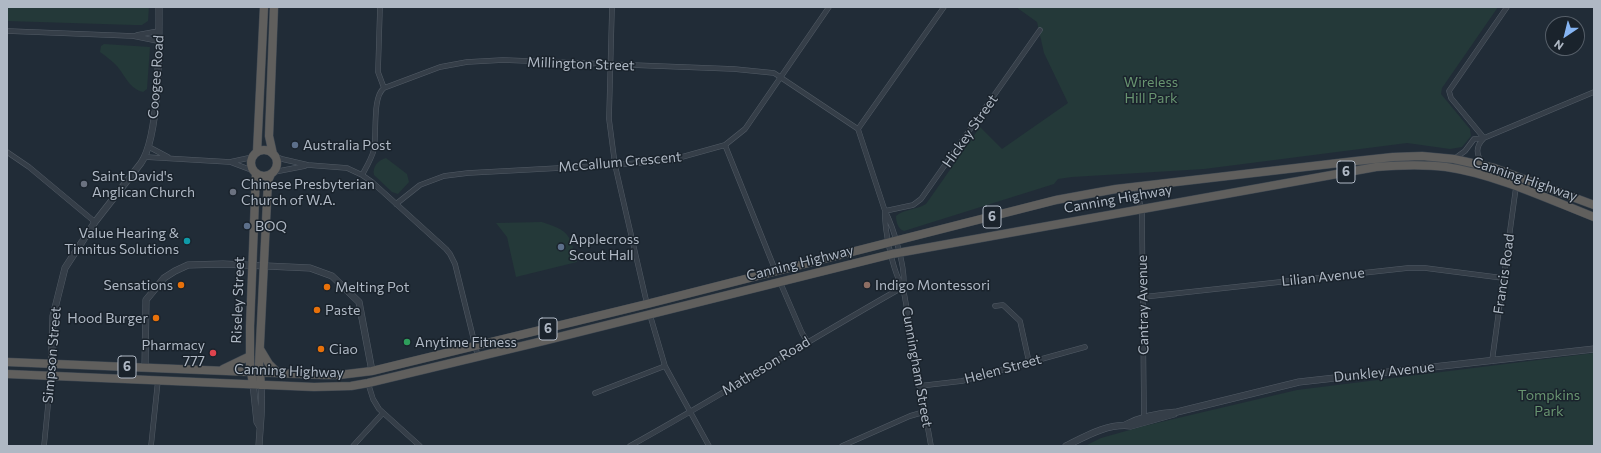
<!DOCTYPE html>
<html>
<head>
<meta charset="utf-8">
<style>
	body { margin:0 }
	#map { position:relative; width:1601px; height:453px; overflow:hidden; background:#212c37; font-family:Commissioner,sans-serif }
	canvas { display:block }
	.frame { position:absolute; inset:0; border:8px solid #afb8c4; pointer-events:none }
	.north { position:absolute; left:1545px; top:16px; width:40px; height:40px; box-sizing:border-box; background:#1a232c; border:1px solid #565f69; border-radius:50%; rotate:215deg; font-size:11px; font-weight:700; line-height:16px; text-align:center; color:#afb8c4 }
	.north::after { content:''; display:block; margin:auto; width:14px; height:18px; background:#86b5f3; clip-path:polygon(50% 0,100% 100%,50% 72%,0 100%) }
</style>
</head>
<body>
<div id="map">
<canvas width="1601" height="453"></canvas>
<div class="frame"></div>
<div class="north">N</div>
</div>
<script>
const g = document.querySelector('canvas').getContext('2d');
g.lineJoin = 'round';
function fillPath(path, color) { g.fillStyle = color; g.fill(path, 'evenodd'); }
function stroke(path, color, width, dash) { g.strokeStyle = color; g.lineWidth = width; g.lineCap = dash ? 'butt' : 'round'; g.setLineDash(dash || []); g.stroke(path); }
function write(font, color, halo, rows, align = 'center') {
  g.font = font + ' Commissioner,sans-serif'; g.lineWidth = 3; g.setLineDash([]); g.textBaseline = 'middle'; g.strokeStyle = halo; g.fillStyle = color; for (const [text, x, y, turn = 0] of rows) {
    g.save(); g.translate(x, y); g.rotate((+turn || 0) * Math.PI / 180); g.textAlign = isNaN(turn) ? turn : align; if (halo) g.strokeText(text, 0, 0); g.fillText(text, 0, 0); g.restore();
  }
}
fillPath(new Path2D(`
	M 7,7 L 149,7 L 148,21 L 142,25 L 134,25 L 7,21 Z
	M 1016,7 L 1498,7 L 1442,88 L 1441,94 L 1470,129 L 1471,136 L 1462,147 L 1450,149 L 1407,143 L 1204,169 L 1072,177 L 1058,179 L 1054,184 L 904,231 C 898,229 896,222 896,216 C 904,209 916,210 926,204 L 980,127 L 1002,149 L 1068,103 L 1044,53 L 1037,22 Z
	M 104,44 L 150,47 L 147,89 L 143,92 C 130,89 125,76 117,66 C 112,61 106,56 100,52 L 101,46 Z
	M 386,158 L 407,174 L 409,182 L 398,194 L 392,192 L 374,175 C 372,167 378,160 386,158 Z
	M 542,222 C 570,231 570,235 577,262 L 516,277 L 507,237 L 496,223 Z
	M 1594,353 L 1594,446 L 1085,446 L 1101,438 L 1144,426 L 1297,390 Z`), '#243939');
const minor = new Path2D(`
	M 380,7 L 378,72 L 384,88
	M 612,7 L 609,119 L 615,165 L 647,304
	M 7,31 L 133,36 L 158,41
	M 137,35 L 159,31
	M 858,129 L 944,7
	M 1484,138 L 1451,98 L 1449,91 L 1507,7
	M 725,145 L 776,272
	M 149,147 L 168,157
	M 7,152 L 29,167 L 95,222
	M 275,156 L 282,159 L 308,165 L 347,168 L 362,175 L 372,182 L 446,249 L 450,254 L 455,264 L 478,357
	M 145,157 L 230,162 L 254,171
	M 1454,159 L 1465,151 L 1474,139 L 1484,138 L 1594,92
	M 230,162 L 253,157
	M 1483,165 C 1476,154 1475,147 1484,138
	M 274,172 L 305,166
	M 362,175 C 367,166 372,158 374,149 C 377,133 372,97 384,88 L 440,67 L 467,62 L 503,60 L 734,69 L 774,73 L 858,129 L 885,211 C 893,226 907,271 903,287 L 931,446
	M 1136,187 L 1142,212 L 1144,419
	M 396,204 L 420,185 L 444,176 L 468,173 L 615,165 L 671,160 L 725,145 L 745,129 L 829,7
	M 885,211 L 913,205 L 921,199 L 1040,30
	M 885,211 C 884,229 893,273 903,287
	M 780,282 L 802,333 L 807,341
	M 1143,297 L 1408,268 L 1425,268 L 1503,278
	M 995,306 L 1003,305 L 1020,321 L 1029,362
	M 650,315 L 665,366 L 709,446
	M 1492,361 L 1516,187
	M 368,383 L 373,399 L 379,409 L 420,446
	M 919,386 L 962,381 L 1085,347
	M 595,393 L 665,366
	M 44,446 L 51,375
	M 151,446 L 158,380
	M 353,446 L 383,413
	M 630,446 C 722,395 811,339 903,287
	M 842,446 L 910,416 L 924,412`);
const tertiary = new Path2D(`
	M 145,367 L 146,300 L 164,278 L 175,271 L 188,265 L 223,264 L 310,268 L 332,276 L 359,302 L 372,371
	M 51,375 L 53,316 L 65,268 L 95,222 L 141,163 C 160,135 159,43 159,7
	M 253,384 L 257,422 L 260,427
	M 1125,425 C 1140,417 1160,413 1177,412 L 1299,382 L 1594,349
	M 259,446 C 260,425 263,406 261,385
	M 1066,446 C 1086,436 1108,423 1131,426 L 1174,414`);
const trunk = new Path2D(`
	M251 163a13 13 0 1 1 26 0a13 13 0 1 1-26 0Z
	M 257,152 L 264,7
	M 273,154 L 269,136 L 274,7
	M 260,349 L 269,364 L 278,373
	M 7,362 L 324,375 L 339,375 L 372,371 L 647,304 L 1056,200 L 1116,189 L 1356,161 L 1393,157 L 1422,156 L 1454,159 L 1494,168 L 1594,205
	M 223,369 L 250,356
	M 7,374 L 314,387 L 351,386 L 368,383 L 543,341 L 892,254 L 1376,167 C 1399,165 1422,164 1446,167 C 1495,174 1548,199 1594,217
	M 253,384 L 250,366 L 250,326 L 256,173
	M 261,385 L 259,364 L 268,181 L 271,174`);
stroke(minor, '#525b65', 5.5);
stroke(tertiary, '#525b65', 7);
stroke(trunk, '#3f4852', 9);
stroke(minor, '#353e48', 4.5);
stroke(tertiary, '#353e48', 6);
stroke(trunk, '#605f5d', 8);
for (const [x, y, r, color] of [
	[295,145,4,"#5c6f8a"],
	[84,184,4,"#6b7280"],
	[233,192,4,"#6b7280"],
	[247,226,4,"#5c6f8a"],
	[187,241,4,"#0f9aa8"],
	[561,247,4,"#5c6f8a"],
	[181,285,4,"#e8710a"],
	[867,285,4,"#8d6e63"],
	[327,287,4,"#e8710a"],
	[317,310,4,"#e8710a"],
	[156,318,4,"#e8710a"],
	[407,342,4,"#2e9e5b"],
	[321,349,4,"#e8710a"],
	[213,353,4,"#e0444e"]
]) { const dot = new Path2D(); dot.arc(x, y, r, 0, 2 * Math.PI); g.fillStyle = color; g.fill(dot); stroke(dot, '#1a232c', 1.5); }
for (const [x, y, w] of [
	[1346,172,18],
	[992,217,18],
	[548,329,18],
	[127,367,18]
]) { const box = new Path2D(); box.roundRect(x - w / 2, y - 11, w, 22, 3); g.fillStyle = '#1a232c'; g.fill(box); stroke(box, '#afb8c4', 1); }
write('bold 13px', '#afb8c4', null, [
	["6",1346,172],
	["6",992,217],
	["6",548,329],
	["6",127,367]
]);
write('14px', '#afb8c4', '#1a232c', [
	["Millington Street",581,64,2],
	["Coogee Road",156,77,-86],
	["Hickey Street",970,131,-55],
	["McCallum Crescent",620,162,-5],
	["Canning Highway",1525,179,19],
	["Canning Highway",1118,199,-10],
	["Canning Highway",800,263,-14],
	["Francis Road",1504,274,-82],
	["Lilian Avenue",1323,277,-6],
	["Riseley Street",238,300,-88],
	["Cantray Avenue",1143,305,-91],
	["Simpson Street",52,355,-85],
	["Matheson Road",766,366,-31],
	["Cunningham Street",917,367,80],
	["Helen Street",1003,369,-15],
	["Canning Highway",289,371,2],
	["Dunkley Avenue",1384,372,-6]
]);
write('14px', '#689470', '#1a232c', [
	["Wireless",1151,82],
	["Hill Park",1151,98],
	["Tompkins",1549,395],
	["Park",1549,411]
]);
write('14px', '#afb8c4', '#1a232c', [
	["Australia Post",303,145],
	["Saint David's",92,176],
	["Anglican Church",92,192],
	["Chinese Presbyterian",241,184],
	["Church of W.A.",241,200],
	["BOQ",255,226],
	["Value Hearing &",179,233,"right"],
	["Tinnitus Solutions",179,249,"right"],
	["Applecross",569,239],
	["Scout Hall",569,255],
	["Sensations",173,285,"right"],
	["Indigo Montessori",875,285],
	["Melting Pot",335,287],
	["Paste",325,310],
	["Hood Burger",148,318,"right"],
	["Anytime Fitness",415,342],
	["Pharmacy",205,345,"right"],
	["777",205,361,"right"],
	["Ciao",329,349]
], 'left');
</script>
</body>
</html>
